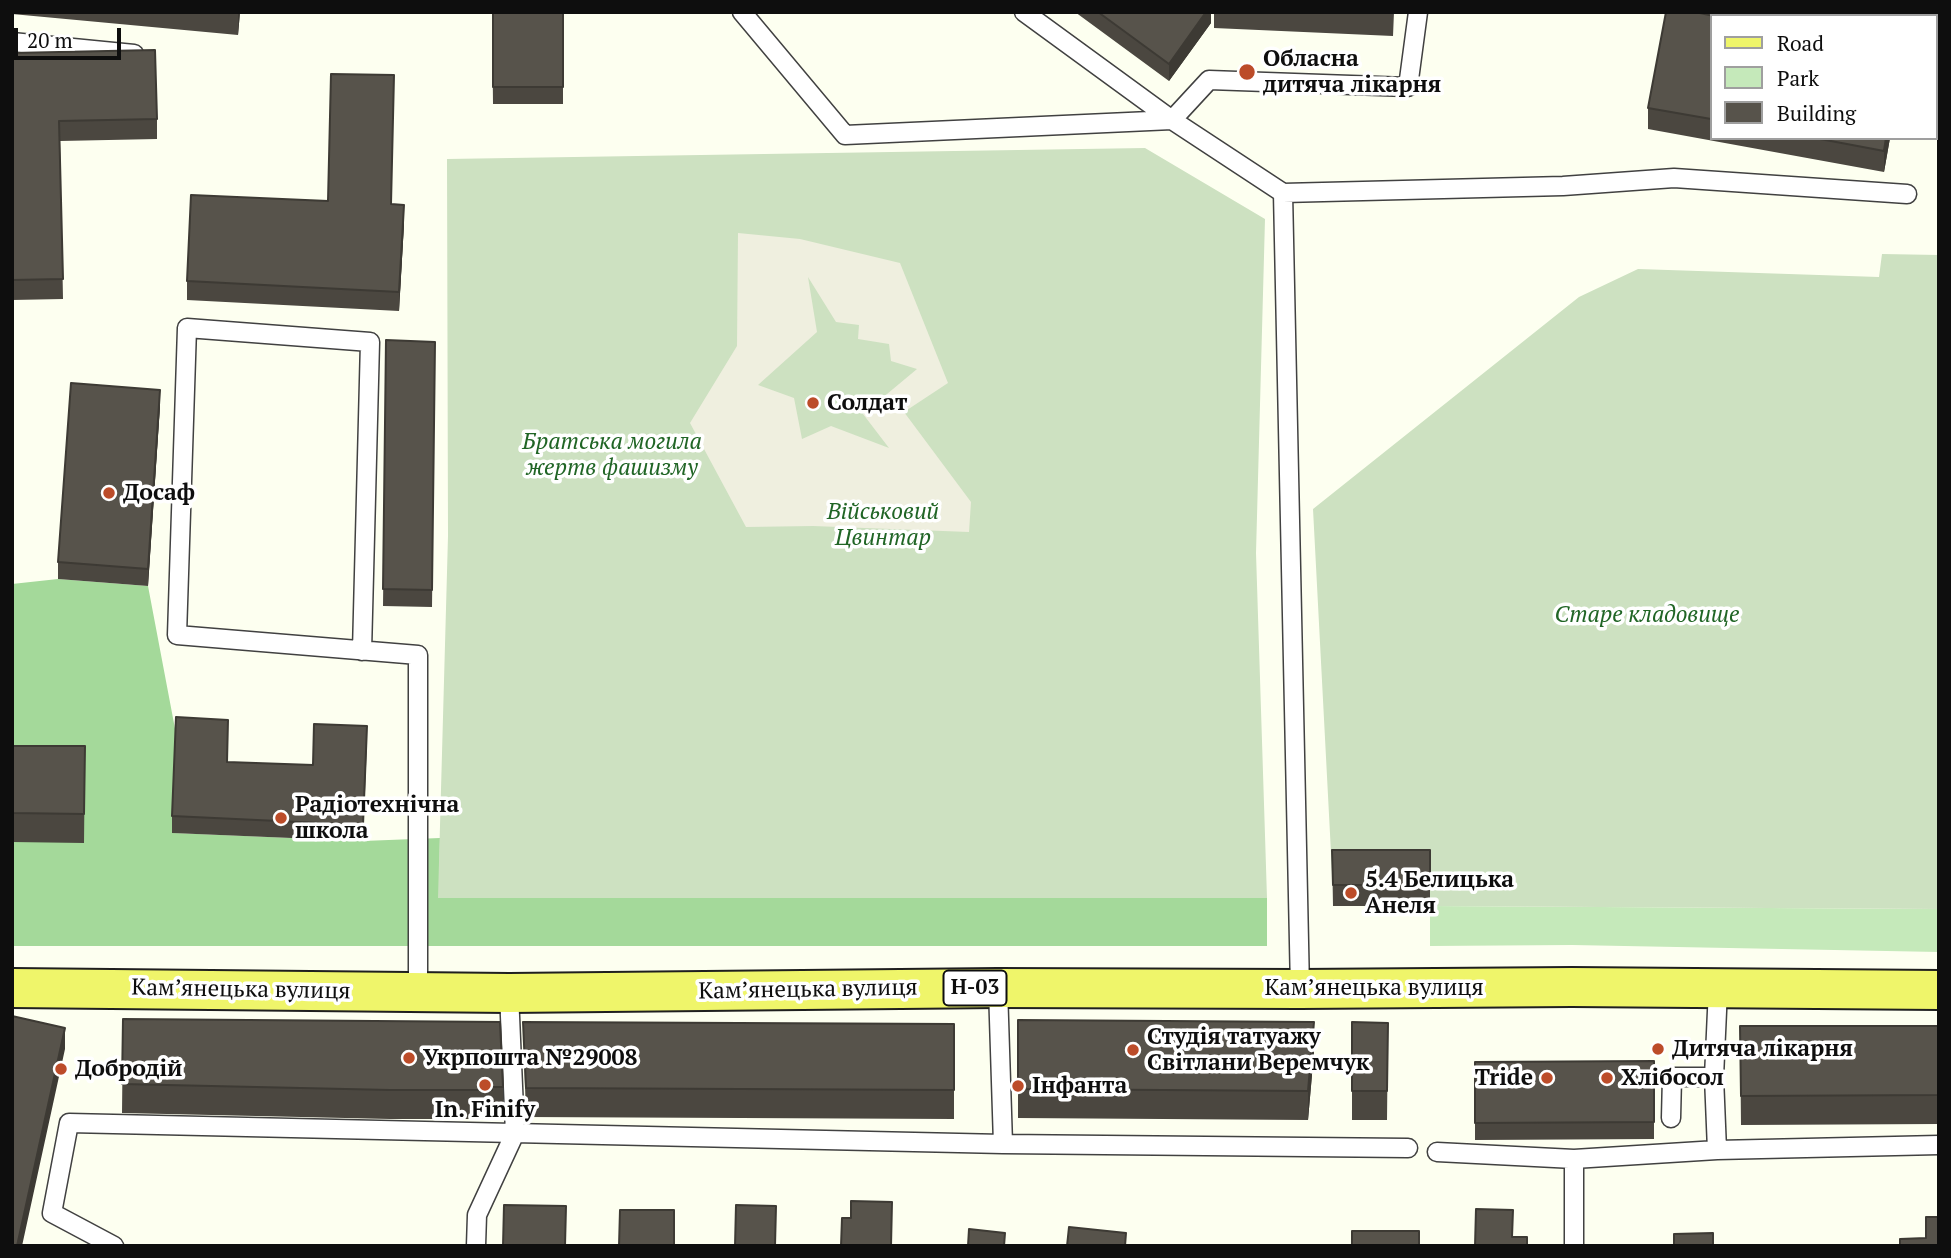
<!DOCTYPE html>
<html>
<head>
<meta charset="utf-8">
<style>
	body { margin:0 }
	#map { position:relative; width:1951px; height:1258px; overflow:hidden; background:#fdfff0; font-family:"PT Serif",serif }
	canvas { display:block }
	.frame { position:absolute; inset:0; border:14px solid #0e0e0e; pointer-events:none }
	.legend { position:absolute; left:1710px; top:14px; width:228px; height:126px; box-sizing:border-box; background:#fff; border:2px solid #9f9f9f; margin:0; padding:9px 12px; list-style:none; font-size:21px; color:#0e0e0e }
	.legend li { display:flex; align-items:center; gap:14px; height:35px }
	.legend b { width:35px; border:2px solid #9f9f9f }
	.scale { position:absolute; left:14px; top:28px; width:107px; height:32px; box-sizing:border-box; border:4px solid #0e0e0e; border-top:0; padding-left:9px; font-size:21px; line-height:24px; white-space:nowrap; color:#0e0e0e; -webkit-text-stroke:5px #fff; paint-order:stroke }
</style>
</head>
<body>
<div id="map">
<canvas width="1951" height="1258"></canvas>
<div class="frame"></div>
<ul class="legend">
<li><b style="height:9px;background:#eff56a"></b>Road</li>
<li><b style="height:19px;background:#c5e9ba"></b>Park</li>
<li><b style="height:19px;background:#57534b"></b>Building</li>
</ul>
<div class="scale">20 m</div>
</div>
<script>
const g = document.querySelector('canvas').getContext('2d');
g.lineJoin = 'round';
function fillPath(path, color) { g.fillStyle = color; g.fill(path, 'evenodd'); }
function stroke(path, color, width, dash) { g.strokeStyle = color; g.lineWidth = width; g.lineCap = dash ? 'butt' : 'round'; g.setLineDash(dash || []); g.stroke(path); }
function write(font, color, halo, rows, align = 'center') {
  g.font = font + ' "PT Serif",serif'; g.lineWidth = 7; g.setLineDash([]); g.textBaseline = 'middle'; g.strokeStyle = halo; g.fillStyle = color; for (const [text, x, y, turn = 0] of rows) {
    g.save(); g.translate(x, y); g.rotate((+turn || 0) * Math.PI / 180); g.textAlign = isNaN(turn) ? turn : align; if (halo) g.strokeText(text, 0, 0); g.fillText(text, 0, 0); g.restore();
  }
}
fillPath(new Path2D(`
	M 1430,906 L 1939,909 L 1939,952 L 1572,945 L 1430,946 Z`), '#c5e9ba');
fillPath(new Path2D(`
	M 58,579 L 148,586 L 176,734 L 173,833 L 363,841 L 440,838 L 439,898 L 1267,898 L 1267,946 L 12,946 L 12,584 Z`), '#a4d99a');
fillPath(new Path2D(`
	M 1145,148 L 1265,219 L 1256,553 L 1267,898 L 438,898 L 448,536 L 447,159 Z
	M 1882,254 L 1939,255 L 1939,909 L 1430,906 L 1430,872 L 1332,872 L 1313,509 L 1579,297 L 1638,269 L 1879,277 Z`), '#cde1c1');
fillPath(new Path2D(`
	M 738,233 L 800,239 L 900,263 L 948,383 L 904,412 L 971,502 L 969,532 L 813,526 L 746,527 L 690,423 L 737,346 ZM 808,277 L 836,322 L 859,325 L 858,339 L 889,344 L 891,361 L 917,369 L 863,414 L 889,448 L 831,426 L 802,439 L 794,398 L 758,385 L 817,332 Z`), '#efefdf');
const lane = new Path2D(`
	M 742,12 L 845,135 L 1172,120 L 1209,80 L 1408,87 L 1418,12
	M 1024,12 L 1172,120 L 1283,193
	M 12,42 L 134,54
	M 362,651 L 370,342 L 187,328 L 177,635 L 418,655 L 418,992
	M 998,988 L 1003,1144
	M 1300,989 L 1283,193 L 1563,186 L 1674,178 L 1907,194
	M 1671,1118 L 1672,1077 L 1714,1077
	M 1717,1150 L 1714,1077 L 1718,989
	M 1437,1152 L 1574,1159 L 1717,1150 L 1939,1145
	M 114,1246 L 52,1213 L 69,1123 L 1003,1144 L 1408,1148
	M 476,1246 L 477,1215 L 515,1133 L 509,993
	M 1574,1246 L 1574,1159`);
const primary = new Path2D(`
	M 12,988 L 509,993 L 998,988 L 1300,989 L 1572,987 L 1939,990`);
stroke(lane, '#414141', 21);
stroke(primary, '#1f1f1f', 42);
stroke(lane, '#fff', 18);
stroke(primary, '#eff56a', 38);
fillPath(new Path2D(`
	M 12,12 L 240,12 L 238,35 L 12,14 Z
	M 492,12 L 563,12 L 563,104 L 493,104 Z
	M 1075,12 L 1211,12 L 1211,23 L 1169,81 Z
	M 1214,12 L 1394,12 L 1393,36 L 1214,28 Z
	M 1711,16 L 1711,138 L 1890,138 L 1884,172 L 1648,129 L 1648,108 Z
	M 12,53 L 157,119 L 157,139 L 60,141 L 63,299 L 12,300 Z
	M 328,201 L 391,204 L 404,224 L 399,311 L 187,300 L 187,281 Z
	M 386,340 L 435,342 L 432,607 L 383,606 Z
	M 160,406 L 148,586 L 58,579 L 58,562 Z
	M 228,736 L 227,762 L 313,765 L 367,743 L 363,841 L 172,833 L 172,816 Z
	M 12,746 L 85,746 L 84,843 L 12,842 Z
	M 1332,850 L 1430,850 L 1430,906 L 1333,906 Z
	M 123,1019 L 503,1087 L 503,1116 L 492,1116 L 492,1119 L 390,1119 L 122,1113 Z
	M 1018,1020 L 1314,1052 L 1308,1120 L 1018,1118 Z
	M 523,1022 L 954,1024 L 954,1119 L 526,1117 Z
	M 1352,1022 L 1388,1023 L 1387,1120 L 1352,1120 Z
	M 1740,1026 L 1939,1026 L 1939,1124 L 1741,1125 Z
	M 1654,1061 L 1654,1139 L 1475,1140 L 1475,1062 Z`), '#4b4740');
fillPath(new Path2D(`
	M 238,12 L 240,12 L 238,35 Z
	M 1206,12 L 1211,12 L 1211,23 L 1169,81 L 1169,64 Z
	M 1886,138 L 1890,138 L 1884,172 L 1884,151 Z
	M 404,205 L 404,224 L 399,311 L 399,292 Z
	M 160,390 L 160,406 L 148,586 L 148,569 Z
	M 1314,1022 L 1314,1052 L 1308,1120 L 1308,1091 Z
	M 65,1028 L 65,1049 L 22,1246 L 17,1246 Z`), '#3d3a34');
const building = new Path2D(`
	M 493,12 L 563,12 L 563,87 L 493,87 Z
	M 1098,12 L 1206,12 L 1169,64 Z
	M 1666,12 L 1695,12 L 1714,16 L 1711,16 L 1711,119 L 1648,108 Z
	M 155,50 L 157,119 L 59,121 L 63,279 L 12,280 L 12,53 Z
	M 331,74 L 394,75 L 391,204 L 404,205 L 399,292 L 187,281 L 191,195 L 328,201 Z
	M 1815,138 L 1886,138 L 1884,151 Z
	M 386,340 L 435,342 L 432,590 L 383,589 Z
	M 71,383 L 160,390 L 148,569 L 58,562 Z
	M 176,717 L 228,720 L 227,762 L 313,765 L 314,724 L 367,726 L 363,825 L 172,816 Z
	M 12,746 L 85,746 L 84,814 L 12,813 Z
	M 1332,850 L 1430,850 L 1430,885 L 1333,885 Z
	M 12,1016 L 65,1028 L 17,1246 L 12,1246 Z
	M 123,1019 L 500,1022 L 503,1087 L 492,1087 L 492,1090 L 390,1090 L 122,1084 Z
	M 1018,1020 L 1314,1022 L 1308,1091 L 1018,1089 Z
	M 523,1022 L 954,1024 L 954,1090 L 526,1088 Z
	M 1352,1022 L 1388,1023 L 1387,1091 L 1352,1091 Z
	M 1740,1026 L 1939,1026 L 1939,1095 L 1741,1096 Z
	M 1654,1061 L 1654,1122 L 1475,1123 L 1475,1062 Z
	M 851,1201 L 892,1202 L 891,1246 L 841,1246 L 842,1218 L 851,1218 Z
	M 504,1205 L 566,1206 L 565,1246 L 503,1246 Z
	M 736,1205 L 776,1206 L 775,1246 L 735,1246 Z
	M 1476,1209 L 1513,1210 L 1512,1237 L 1527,1237 L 1527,1246 L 1475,1246 Z
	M 620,1210 L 674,1210 L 674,1246 L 619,1246 Z
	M 1926,1217 L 1939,1217 L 1939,1246 L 1900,1246 L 1900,1239 L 1926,1238 Z
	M 1069,1227 L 1126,1233 L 1125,1246 L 1067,1246 Z
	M 969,1229 L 1005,1233 L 1004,1246 L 968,1246 Z
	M 1352,1231 L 1419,1231 L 1419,1246 L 1352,1246 Z
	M 1713,1233 L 1713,1246 L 1674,1246 L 1674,1234 Z`);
fillPath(building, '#57534b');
stroke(building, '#3d3a34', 2);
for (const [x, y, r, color] of [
	[1247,72,9,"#bc4c29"],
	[813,403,7,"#bc4c29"],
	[109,493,7,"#bc4c29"],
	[281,818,7,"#bc4c29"],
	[1351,893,7,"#bc4c29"],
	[1658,1049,7,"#bc4c29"],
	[1133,1050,7,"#bc4c29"],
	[409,1058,7,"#bc4c29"],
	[61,1069,7,"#bc4c29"],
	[1547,1078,7,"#bc4c29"],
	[1607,1078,7,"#bc4c29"],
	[485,1085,7,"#bc4c29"],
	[1018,1086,7,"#bc4c29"]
]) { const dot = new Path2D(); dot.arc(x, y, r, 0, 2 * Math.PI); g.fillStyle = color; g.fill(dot); stroke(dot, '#fff', 2.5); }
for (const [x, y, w] of [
	[975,988,63]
]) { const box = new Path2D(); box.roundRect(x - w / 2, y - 17.5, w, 35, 5); g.fillStyle = '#fff'; g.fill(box); stroke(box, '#0e0e0e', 2); }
write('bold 21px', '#0e0e0e', null, [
	["Н-03",975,988]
]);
write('bold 23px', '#0e0e0e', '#fff', [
	["Обласна",1263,59],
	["дитяча лікарня",1263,85],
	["Солдат",827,403],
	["Досаф",123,493],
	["Радіотехнічна",295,805],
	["школа",295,831],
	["5.4 Белицька",1365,880],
	["Анеля",1365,906],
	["Студія татуажу",1147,1037],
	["Світлани Веремчук",1147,1063],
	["Дитяча лікарня",1672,1049],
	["Укрпошта №29008",423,1058],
	["Добродій",75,1069],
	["Tride",1533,1078,"right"],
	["Хлібосол",1621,1078],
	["Інфанта",1032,1086],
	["In. Finify",485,1110,"center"]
], 'left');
write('italic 23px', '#206525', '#fff', [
	["Братська могила",612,442],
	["жертв фашизму",612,468],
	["Військовий",883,512],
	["Цвинтар",883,538],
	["Старе кладовище",1647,615]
]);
write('23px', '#0e0e0e', '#fff', [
	["Камʼянецька вулиця",1374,988],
	["Камʼянецька вулиця",241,990,1],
	["Камʼянецька вулиця",808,990,-1]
]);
</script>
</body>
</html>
